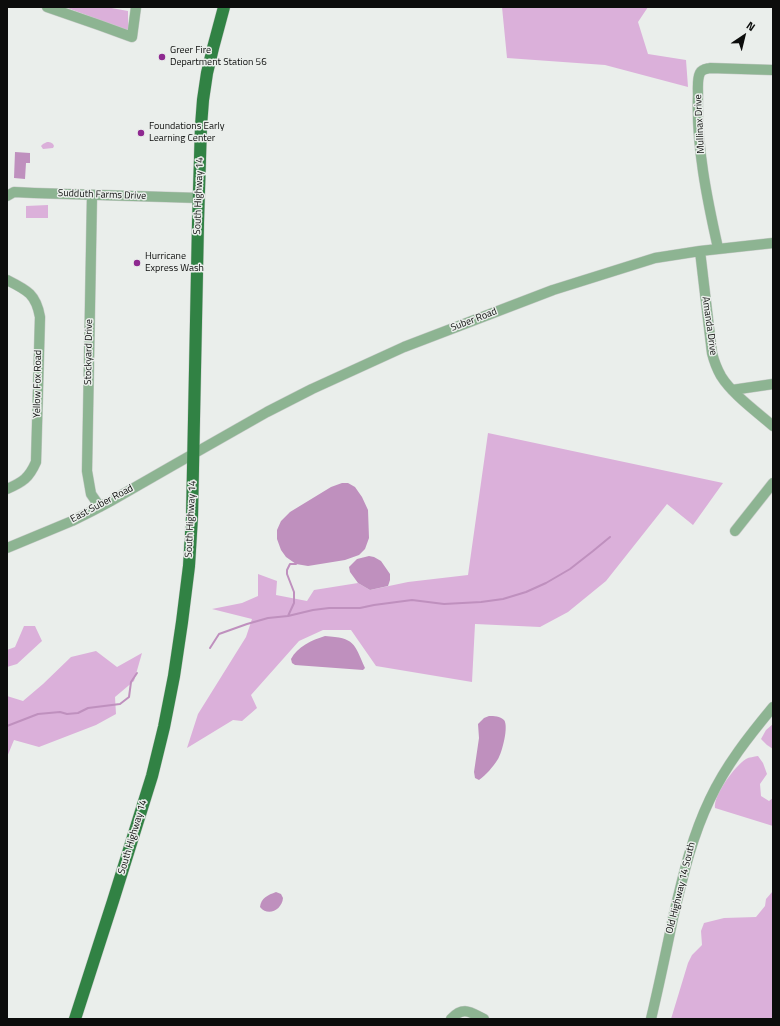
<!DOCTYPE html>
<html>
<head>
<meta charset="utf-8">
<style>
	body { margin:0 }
	#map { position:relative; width:780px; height:1026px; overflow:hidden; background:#eaeeeb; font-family:"Titillium Web",sans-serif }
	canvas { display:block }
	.frame { position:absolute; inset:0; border:8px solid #0c0d0c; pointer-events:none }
	.north { position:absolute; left:724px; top:16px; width:40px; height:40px; -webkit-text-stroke:3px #eaeeeb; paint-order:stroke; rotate:35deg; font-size:11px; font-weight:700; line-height:16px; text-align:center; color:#0c0d0c }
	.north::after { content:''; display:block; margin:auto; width:14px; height:18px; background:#0c0d0c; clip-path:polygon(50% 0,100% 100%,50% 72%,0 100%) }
</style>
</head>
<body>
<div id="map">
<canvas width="780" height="1026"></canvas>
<div class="frame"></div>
<div class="north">N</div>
</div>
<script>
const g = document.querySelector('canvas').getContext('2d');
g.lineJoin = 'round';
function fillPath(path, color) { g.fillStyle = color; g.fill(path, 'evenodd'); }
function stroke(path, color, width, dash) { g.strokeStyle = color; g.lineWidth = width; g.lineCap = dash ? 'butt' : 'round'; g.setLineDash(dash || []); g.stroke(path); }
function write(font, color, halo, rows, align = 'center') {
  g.font = font + ' "Titillium Web",sans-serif'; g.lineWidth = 3; g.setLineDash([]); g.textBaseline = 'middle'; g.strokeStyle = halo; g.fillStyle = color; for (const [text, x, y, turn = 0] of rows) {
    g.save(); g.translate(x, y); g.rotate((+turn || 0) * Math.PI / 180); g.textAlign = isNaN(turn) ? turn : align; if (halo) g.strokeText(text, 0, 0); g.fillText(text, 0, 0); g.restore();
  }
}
fillPath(new Path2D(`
	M 65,7 L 106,7 L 128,11 L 128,31 Z
	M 502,7 L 648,7 L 638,22 L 648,54 L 686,60 L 688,87 L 605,65 L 507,58 Z
	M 47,142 C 51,142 53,143 54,146 L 53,148 L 43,149 L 41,146 L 43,144 Z
	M 48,205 L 48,218 L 26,218 L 26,206 Z
	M 488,433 L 723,483 L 693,525 L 667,504 L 606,581 L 568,612 L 540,627 L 475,624 L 472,682 L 376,666 L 351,630 L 323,630 L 299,641 L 251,695 L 257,708 L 242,721 L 233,720 L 187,748 L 198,714 L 246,637 L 252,619 L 212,609 L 242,603 L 258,596 L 258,574 L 277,581 L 276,595 L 307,601 L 314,590 L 358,583 L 370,590 L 408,582 L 468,575 Z
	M 24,626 L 35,626 L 42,641 L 17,664 L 7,667 L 7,650 L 15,647 Z
	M 96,651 L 117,667 L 142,653 L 134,681 L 115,697 L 116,714 L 96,725 L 39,747 L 14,740 L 7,757 L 7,696 L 23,701 L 43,684 L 71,657 Z
	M 773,724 L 773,749 L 767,745 L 761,739 L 766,730 Z
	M 758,756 L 763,763 L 767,774 L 760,784 L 761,796 L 769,801 L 773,798 L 773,826 L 715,808 C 713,795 735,766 746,759 C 749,757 754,757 758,756 Z
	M 773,891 L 773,1019 L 671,1019 L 688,963 L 692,955 L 702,945 L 701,931 L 704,923 L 724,918 L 756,917 L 765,906 L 766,899 Z`), '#dbb0da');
fillPath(new Path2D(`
	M 15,152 L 30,153 L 30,163 L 26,163 L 25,179 L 14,178 Z
	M 342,483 L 348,483 L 355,487 L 362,497 L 368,510 L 369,538 L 365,549 L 359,555 L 345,560 L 308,566 L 296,564 L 286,557 L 281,550 L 277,539 L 277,530 L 281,521 L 290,512 L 331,487 Z
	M 369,556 L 374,557 L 381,561 L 390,574 L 390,580 L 388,586 L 370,590 L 358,583 L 350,572 L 349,567 L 357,559 Z
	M 325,636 C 355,638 354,643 365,668 L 363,670 L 295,665 L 292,663 L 291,659 C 297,647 312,640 325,636 Z
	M 489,716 C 494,716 500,716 504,720 C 509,726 502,753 498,759 C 493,767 486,775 479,780 L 475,778 L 474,772 L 479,738 L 478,724 L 484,718 Z
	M 276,892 L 281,894 L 283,898 C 282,910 268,917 260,907 C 261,898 268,895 276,892 Z`), '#bf90be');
stroke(new Path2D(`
	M 288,616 L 294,603 L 294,592 L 287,574 L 287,570 L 290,564 L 296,564
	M 210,648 L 219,634 L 247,624 L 268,618 L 288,616 L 313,610 L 329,608 L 360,608 L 374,605 L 412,600 L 444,604 L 481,602 L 503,599 L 526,592 L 546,583 L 570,569 L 593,551 L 610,537
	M 7,726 L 38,714 L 60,712 L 67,714 L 78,713 L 88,708 L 120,704 L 129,697 L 131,682 L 137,673`), '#bf90be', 2);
const minor = new Path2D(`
	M 47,7 L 99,25 L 132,37 L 136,7
	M 92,195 L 87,471 L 91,494 L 100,507
	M 7,196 L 14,192 L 34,193 L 199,198
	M 718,248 C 707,199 696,145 698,95 C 698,88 697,79 700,73 C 702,69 706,69 710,68 L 773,70
	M 700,251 L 712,353 C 714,361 717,369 721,376 C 732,394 757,412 773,426
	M 7,280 C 27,290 36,294 40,317 L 36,462 C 29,478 23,482 7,489
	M 732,390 L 773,384
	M 735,531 L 773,483
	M 7,548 L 72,521 L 92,511 L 111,501 L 172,466 L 267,412 L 312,389 L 404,347 L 553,290 L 655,258 L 700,251 L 773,243
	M 451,1019 C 463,1006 470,1012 484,1019
	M 651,1019 C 659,985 666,952 673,918 C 683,876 691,839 710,799 C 726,765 749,736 773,707`);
const major = new Path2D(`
	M 75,1019 L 113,901 L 152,776 L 164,727 L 174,676 L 182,622 L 189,566 L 192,517 L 198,223 L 201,126 L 203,100 L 207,73 L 213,48 L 224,7`);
stroke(minor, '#c6cac7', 11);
stroke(major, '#c6cac7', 13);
stroke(minor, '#8db492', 10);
stroke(major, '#318244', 12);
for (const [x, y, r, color] of [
	[162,57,4,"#8e2990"],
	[141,133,4,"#8e2990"],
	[137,263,4,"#8e2990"]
]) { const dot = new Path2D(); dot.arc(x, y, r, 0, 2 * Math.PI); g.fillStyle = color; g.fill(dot); stroke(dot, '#eaeeeb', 1.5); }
write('10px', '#0c0d0c', '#eaeeeb', [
	["Greer Fire",170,51],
	["Department Station 56",170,63],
	["Foundations Early",149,127],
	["Learning Center",149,139],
	["Hurricane",145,257],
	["Express Wash",145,269]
], 'left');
write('10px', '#0c0d0c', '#eaeeeb', [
	["Mullinax Drive",700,124,-93],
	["Sudduth Farms Drive",102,195,2],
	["South Highway 14",199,196,-88],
	["Suber Road",474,320,-21],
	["Amanda Drive",709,326,82],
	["Stockyard Drive",89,352,-89],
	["Yellow Fox Road",38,384,-89],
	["East Suber Road",102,504,-28],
	["South Highway 14",191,519,-87],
	["South Highway 14",133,837,-73],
	["Old Highway 14 South",681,888,-76]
]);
</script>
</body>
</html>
